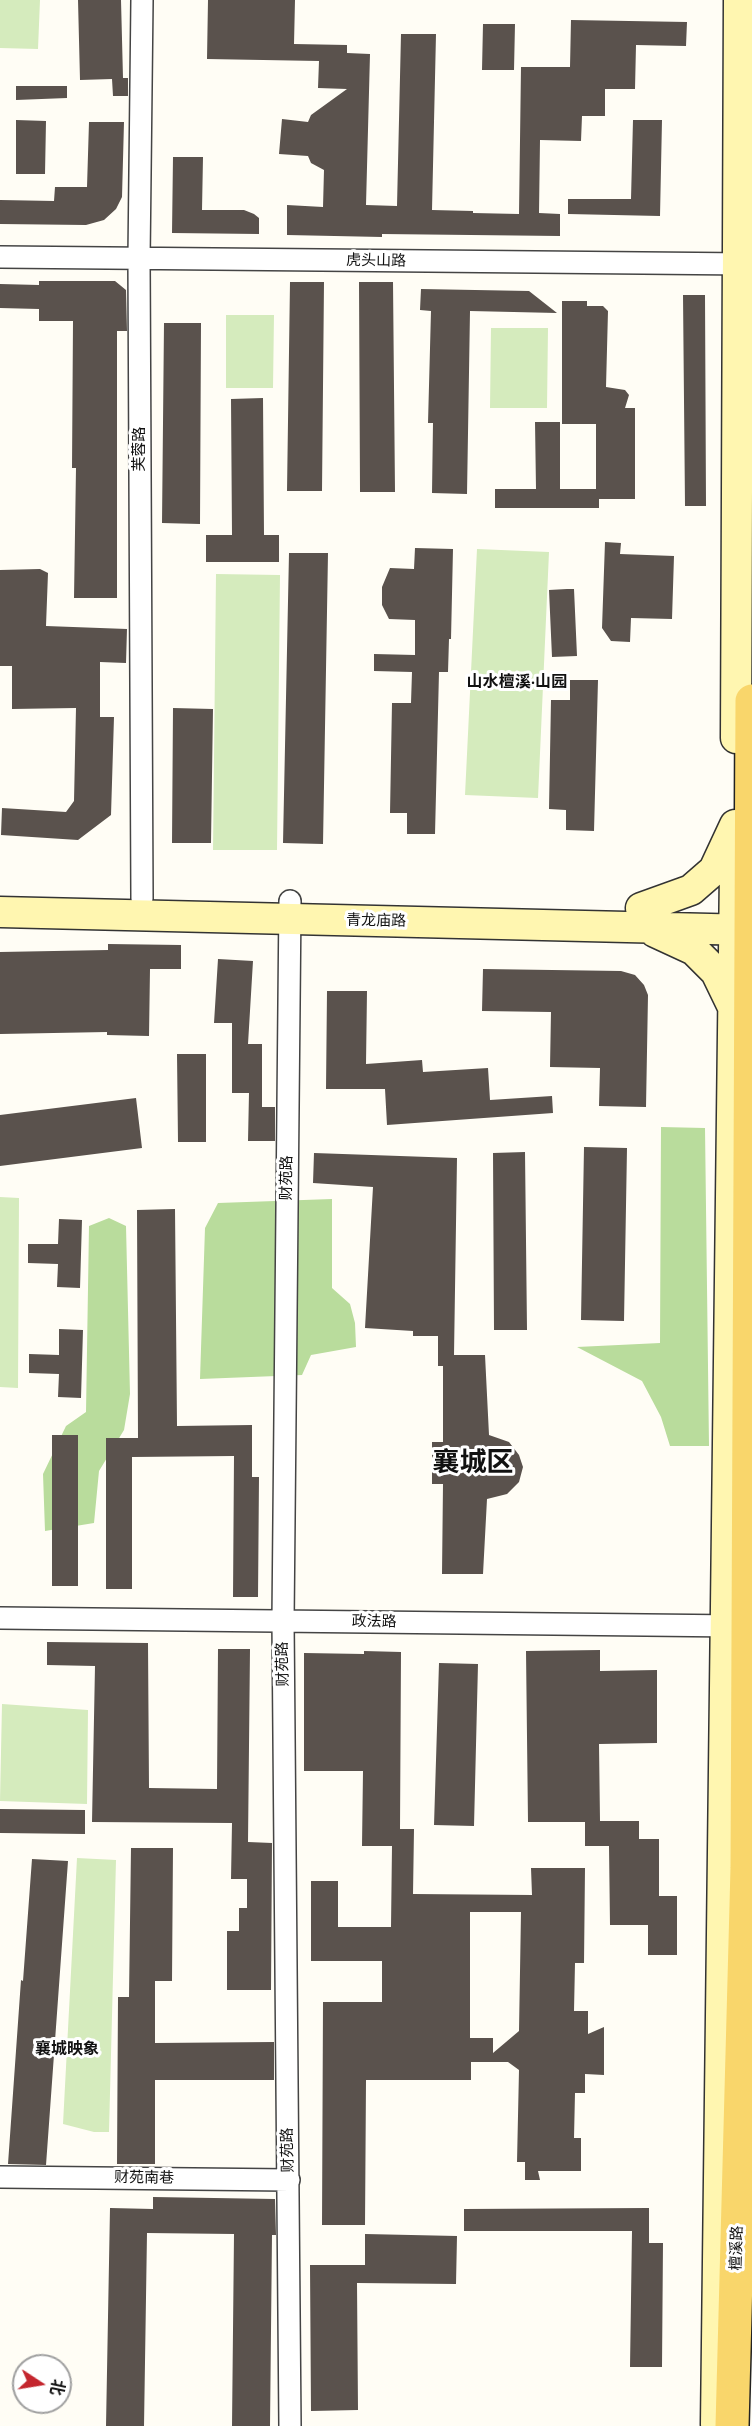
<!DOCTYPE html>
<html>
<head>
<meta charset="utf-8">
<style>
	body { margin:0 }
	#map { position:relative; width:752px; height:2426px; overflow:hidden; background:#fffdf5; font-family:"Libre Baskerville","Noto Sans SC",serif }
	canvas { display:block }
	.north { position:absolute; left:12px; top:2354px; width:60px; height:60px; box-sizing:border-box; background:#fff; border:2px solid #a0a0a0; border-radius:50%; rotate:102deg; font-size:16px; font-weight:700; line-height:24px; text-align:center; color:#111 }
	.north::after { content:''; display:block; margin:auto; width:21px; height:27px; background:#c4262e; clip-path:polygon(50% 0,100% 100%,50% 72%,0 100%) }
</style>
</head>
<body>
<div id="map">
<canvas width="752" height="2426"></canvas>
<div class="north">北</div>
</div>
<script>
const g = document.querySelector('canvas').getContext('2d');
g.lineJoin = 'round';
function fillPath(path, color) { g.fillStyle = color; g.fill(path, 'evenodd'); }
function stroke(path, color, width, dash) { g.strokeStyle = color; g.lineWidth = width; g.lineCap = dash ? 'butt' : 'round'; g.setLineDash(dash || []); g.stroke(path); }
function write(font, color, halo, rows, align = 'center') {
  g.font = font + ' "Libre Baskerville","Noto Sans SC",serif'; g.lineWidth = 6; g.setLineDash([]); g.textBaseline = 'middle'; g.strokeStyle = halo; g.fillStyle = color; for (const [text, x, y, turn = 0] of rows) {
    g.save(); g.translate(x, y); g.rotate((+turn || 0) * Math.PI / 180); g.textAlign = isNaN(turn) ? turn : align; if (halo) g.strokeText(text, 0, 0); g.fillText(text, 0, 0); g.restore();
  }
}
fillPath(new Path2D(`
	M 0,0 L 40,0 L 38,49 L 0,48 Z
	M 226,315 L 274,315 L 273,388 L 226,388 Z
	M 491,328 L 548,328 L 547,408 L 490,408 Z
	M 477,549 L 549,552 L 538,798 L 465,795 Z
	M 216,574 L 280,575 L 277,850 L 213,850 Z
	M 0,1197 L 19,1198 L 18,1388 L 0,1387 Z
	M 2,1704 L 88,1710 L 87,1804 L 0,1801 Z
	M 77,1858 L 116,1860 L 109,2132 L 94,2132 L 63,2124 Z`), '#d5ebbd');
fillPath(new Path2D(`
	M 661,1127 L 705,1128 L 709,1446 L 670,1446 L 661,1417 L 642,1381 L 577,1347 L 660,1343 Z
	M 332,1199 L 332,1288 L 350,1304 L 355,1323 L 356,1347 L 311,1355 L 302,1375 L 200,1379 L 205,1228 L 218,1203 Z
	M 109,1218 L 126,1226 L 130,1394 L 124,1430 L 99,1471 L 94,1523 L 45,1531 L 43,1474 L 66,1426 L 86,1412 L 89,1226 Z`), '#b9dc9c');
fillPath(new Path2D(`
	M 78,0 L 121,0 L 123,78 L 128,78 L 128,96 L 113,96 L 112,79 L 80,80 Z
	M 208,0 L 295,0 L 294,44 L 347,45 L 347,53 L 370,54 L 366,205 L 397,206 L 401,34 L 436,34 L 432,210 L 473,211 L 473,213 L 519,214 L 521,67 L 570,67 L 571,20 L 687,22 L 686,46 L 636,45 L 635,89 L 605,89 L 605,116 L 582,116 L 581,141 L 540,140 L 539,213 L 560,214 L 560,236 L 382,234 L 382,237 L 287,235 L 287,205 L 323,207 L 324,170 L 311,163 L 308,156 L 279,154 L 282,119 L 308,122 L 311,115 L 347,89 L 318,88 L 319,61 L 207,59 Z
	M 483,24 L 515,24 L 514,70 L 482,70 Z
	M 16,86 L 67,86 L 67,98 L 16,100 Z
	M 16,120 L 46,121 L 45,174 L 16,174 Z
	M 633,120 L 662,120 L 660,216 L 568,214 L 568,199 L 631,199 Z
	M 89,122 L 124,122 L 122,197 L 116,209 L 104,220 L 86,225 L 0,224 L 0,200 L 54,201 L 55,187 L 87,187 Z
	M 173,157 L 203,157 L 202,210 L 244,210 L 254,214 L 259,218 L 259,234 L 172,233 Z
	M 39,281 L 115,281 L 126,290 L 127,331 L 117,331 L 117,598 L 74,598 L 76,468 L 72,468 L 73,321 L 39,321 L 39,309 L 0,308 L 0,284 L 39,285 Z
	M 290,282 L 324,282 L 322,491 L 287,491 Z
	M 359,282 L 393,282 L 395,492 L 360,492 Z
	M 421,289 L 529,291 L 557,313 L 470,311 L 467,494 L 432,493 L 433,423 L 428,423 L 431,311 L 420,310 Z
	M 683,295 L 705,295 L 706,506 L 685,506 Z
	M 562,301 L 587,301 L 587,306 L 603,306 L 608,311 L 606,387 L 625,390 L 629,395 L 625,408 L 635,408 L 635,499 L 599,499 L 599,508 L 495,508 L 495,489 L 536,489 L 535,422 L 560,422 L 560,489 L 596,489 L 596,424 L 562,424 Z
	M 164,323 L 201,323 L 200,524 L 162,523 Z
	M 263,398 L 264,535 L 279,535 L 279,562 L 206,562 L 206,535 L 232,535 L 231,399 Z
	M 605,542 L 621,543 L 620,554 L 674,556 L 672,619 L 631,618 L 630,642 L 611,641 L 602,628 Z
	M 415,548 L 453,549 L 451,639 L 449,639 L 448,672 L 439,672 L 435,834 L 407,834 L 407,813 L 390,813 L 392,703 L 411,703 L 412,672 L 374,671 L 374,654 L 415,655 L 415,620 L 389,619 L 382,605 L 382,587 L 390,568 L 414,569 Z
	M 289,553 L 328,553 L 323,844 L 283,843 Z
	M 40,569 L 48,573 L 46,626 L 127,629 L 126,663 L 100,662 L 100,717 L 114,717 L 111,815 L 78,840 L 1,835 L 2,808 L 66,812 L 74,801 L 76,708 L 12,709 L 12,666 L 0,666 L 0,570 Z
	M 567,589 L 574,589 L 577,656 L 552,657 L 549,590 Z
	M 570,680 L 598,680 L 594,831 L 566,830 L 566,810 L 549,809 L 551,700 L 570,700 Z
	M 173,708 L 213,709 L 211,843 L 172,843 Z
	M 108,944 L 181,945 L 181,969 L 150,969 L 149,1036 L 107,1035 L 107,1032 L 0,1034 L 0,952 L 108,950 Z
	M 218,959 L 253,961 L 248,1044 L 262,1044 L 262,1107 L 275,1107 L 275,1141 L 248,1141 L 249,1093 L 232,1093 L 232,1023 L 214,1023 Z
	M 483,969 L 621,971 L 635,975 L 644,985 L 648,995 L 646,1107 L 599,1106 L 600,1068 L 550,1067 L 551,1012 L 482,1011 Z
	M 327,991 L 367,991 L 366,1064 L 422,1060 L 423,1072 L 488,1068 L 490,1100 L 552,1096 L 553,1113 L 387,1125 L 385,1089 L 326,1089 Z
	M 177,1054 L 206,1054 L 206,1142 L 178,1142 Z
	M 136,1098 L 142,1148 L 0,1166 L 0,1115 Z
	M 584,1147 L 627,1148 L 624,1321 L 581,1320 Z
	M 525,1152 L 527,1330 L 494,1330 L 493,1153 Z
	M 314,1153 L 457,1158 L 454,1355 L 485,1355 L 489,1435 L 509,1442 L 519,1455 L 523,1467 L 519,1482 L 507,1494 L 487,1499 L 483,1574 L 442,1574 L 443,1484 L 432,1484 L 432,1442 L 443,1442 L 443,1366 L 438,1366 L 438,1336 L 413,1336 L 413,1331 L 365,1328 L 373,1187 L 313,1183 Z
	M 175,1209 L 177,1426 L 252,1425 L 252,1477 L 259,1477 L 258,1597 L 233,1597 L 234,1456 L 132,1457 L 132,1589 L 106,1589 L 106,1438 L 138,1438 L 137,1210 Z
	M 59,1219 L 82,1220 L 80,1288 L 57,1287 L 58,1264 L 28,1263 L 28,1244 L 58,1244 Z
	M 59,1329 L 83,1330 L 81,1398 L 58,1397 L 59,1374 L 29,1373 L 29,1354 L 59,1355 Z
	M 52,1435 L 78,1435 L 78,1586 L 52,1586 Z
	M 47,1642 L 148,1643 L 149,1788 L 217,1789 L 218,1649 L 250,1649 L 248,1842 L 272,1843 L 271,1990 L 227,1990 L 227,1931 L 239,1931 L 239,1908 L 247,1908 L 247,1879 L 231,1879 L 232,1823 L 92,1822 L 95,1666 L 47,1665 Z
	M 600,1650 L 600,1671 L 657,1670 L 657,1743 L 599,1744 L 600,1821 L 639,1821 L 639,1839 L 659,1839 L 659,1896 L 677,1896 L 677,1955 L 648,1955 L 648,1925 L 610,1925 L 609,1846 L 585,1846 L 585,1822 L 528,1822 L 526,1651 Z
	M 364,1651 L 401,1652 L 400,1829 L 414,1829 L 413,1894 L 532,1895 L 531,1868 L 585,1868 L 584,1963 L 575,1963 L 574,2011 L 588,2011 L 588,2034 L 604,2027 L 604,2075 L 585,2074 L 585,2093 L 575,2093 L 574,2138 L 581,2138 L 581,2171 L 538,2171 L 540,2180 L 525,2180 L 525,2162 L 517,2162 L 519,2070 L 508,2062 L 471,2062 L 471,2080 L 366,2080 L 365,2225 L 322,2225 L 323,2002 L 382,2002 L 382,1961 L 311,1961 L 311,1881 L 338,1881 L 338,1927 L 391,1927 L 392,1846 L 362,1846 L 363,1771 L 304,1771 L 304,1653 L 364,1654 ZM 470,1912 L 521,1912 L 519,2031 L 493,2053 L 493,2038 L 470,2038 Z
	M 439,1663 L 478,1664 L 474,1826 L 434,1825 Z
	M 0,1809 L 85,1810 L 85,1834 L 0,1833 Z
	M 131,1848 L 173,1848 L 172,1981 L 155,1981 L 155,2043 L 274,2042 L 274,2080 L 155,2080 L 155,2164 L 117,2164 L 118,1997 L 129,1997 Z
	M 32,1859 L 68,1861 L 46,2165 L 8,2164 L 21,1980 L 23,1981 Z
	M 153,2197 L 275,2199 L 276,2235 L 272,2235 L 270,2426 L 232,2426 L 234,2234 L 147,2233 L 144,2426 L 106,2426 L 110,2208 L 153,2209 Z
	M 649,2208 L 649,2243 L 663,2243 L 662,2367 L 630,2367 L 632,2231 L 464,2231 L 464,2209 Z
	M 365,2234 L 457,2236 L 456,2284 L 357,2283 L 358,2410 L 311,2411 L 310,2265 L 365,2265 Z`), '#5a524d');
const street = new Path2D(`
	M 142,0 L 139,259 L 142,899
	M 0,257 L 749,264
	M 0,1618 L 738,1626
	M 0,2177 L 289,2180
	M 290,2426 L 283,1621 L 290,901`);
const secondary = new Path2D(`
	M 736,738 L 739,0
	M 641,908 L 691,890 L 714,870 L 735,825
	M 0,912 L 752,930
	M 655,932 L 694,950 L 716,972 L 732,1005
	M 716,2424 L 735,870`);
const primary = new Path2D(`
	M 732,2426 L 747,1868 L 752,701`);
stroke(street, '#444', 24);
stroke(secondary, '#333', 33);
stroke(primary, '#222', 36);
stroke(street, '#fff', 21);
stroke(secondary, '#fff6b0', 30);
stroke(primary, '#f9d66b', 33);
write('15px', '#111', '#fff', [
	["虎头山路",376,261,1],
	["芙蓉路",140,449,-90],
	["青龙庙路",376,921,1],
	["财苑路",287,1178,-89],
	["政法路",374,1622,1],
	["财苑路",283,1664,-91],
	["财苑路",288,2150,-91],
	["财苑南巷",144,2178,1],
	["檀溪路",737,2248,-88]
]);
write('bold 16px', '#111', '#fff', [
	["山水檀溪·山园",517,682],
	["襄城映象",67,2049]
]);
write('bold 27px', '#111', '#fff', [
	["襄城区",473,1463]
]);
</script>
</body>
</html>
